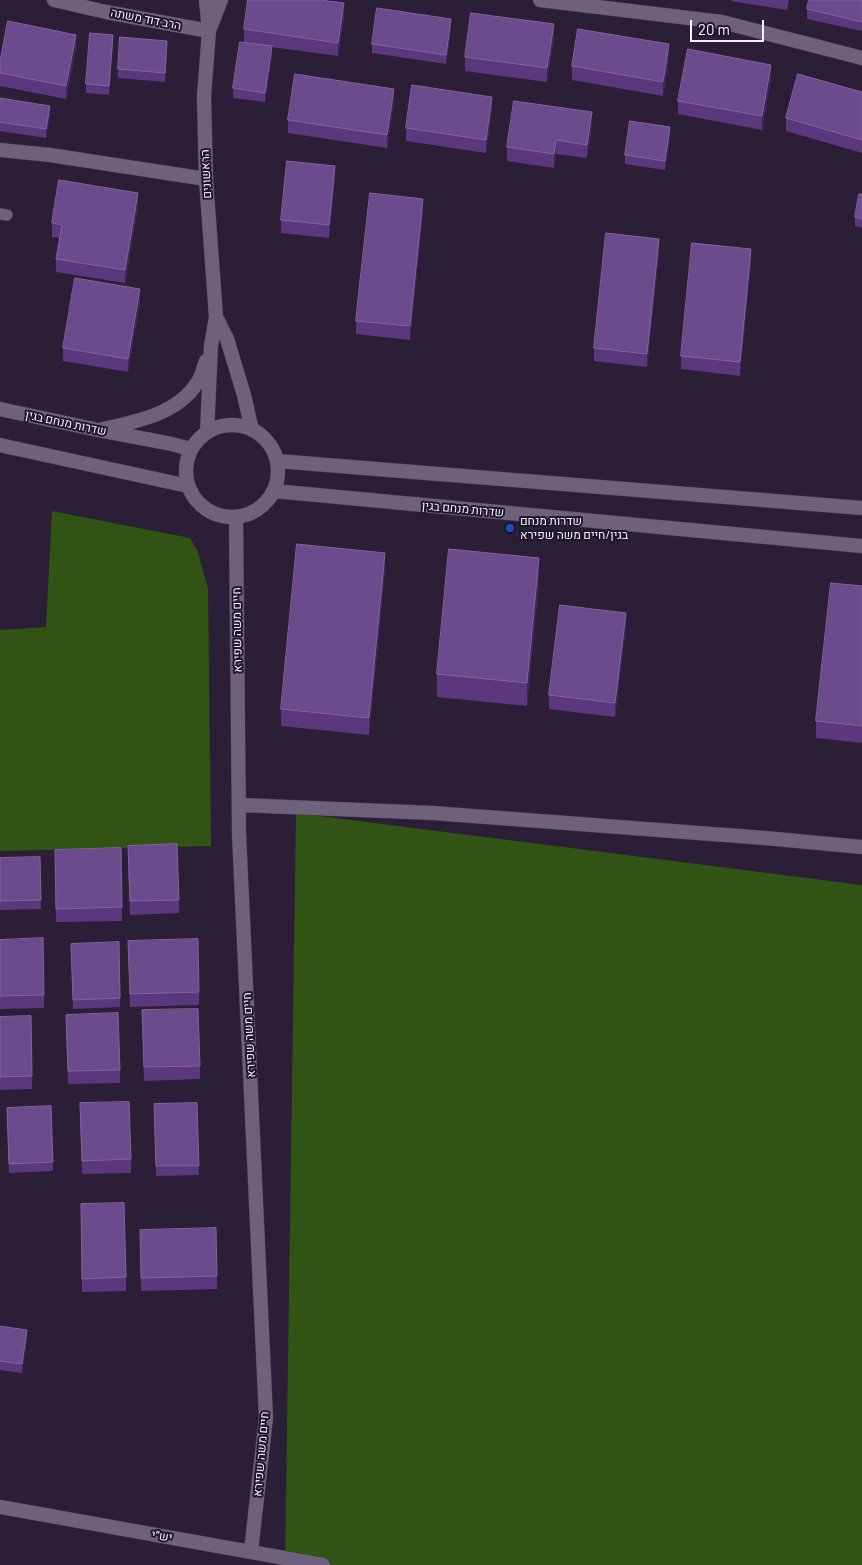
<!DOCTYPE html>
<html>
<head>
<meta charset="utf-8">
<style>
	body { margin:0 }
	#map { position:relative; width:862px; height:1565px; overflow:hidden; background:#2a1f36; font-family:Barlow,sans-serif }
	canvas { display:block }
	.scale { position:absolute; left:690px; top:20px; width:74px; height:22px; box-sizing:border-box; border:2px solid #f5effe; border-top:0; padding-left:6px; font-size:15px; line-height:18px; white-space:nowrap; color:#f5effe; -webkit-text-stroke:4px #20162c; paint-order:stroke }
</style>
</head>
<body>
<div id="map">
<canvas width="862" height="1565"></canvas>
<div class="scale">20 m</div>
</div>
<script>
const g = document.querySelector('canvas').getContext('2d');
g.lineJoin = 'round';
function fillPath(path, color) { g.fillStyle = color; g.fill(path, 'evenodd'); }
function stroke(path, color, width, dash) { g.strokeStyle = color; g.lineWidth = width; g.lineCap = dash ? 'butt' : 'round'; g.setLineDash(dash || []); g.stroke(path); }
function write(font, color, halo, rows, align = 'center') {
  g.font = font + ' Barlow,Heebo,sans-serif'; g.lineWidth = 4; g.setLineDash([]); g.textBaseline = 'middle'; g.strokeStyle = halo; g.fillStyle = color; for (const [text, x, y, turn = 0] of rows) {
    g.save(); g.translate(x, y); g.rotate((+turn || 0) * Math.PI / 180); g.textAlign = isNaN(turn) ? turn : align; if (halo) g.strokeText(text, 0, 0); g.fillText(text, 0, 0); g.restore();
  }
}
fillPath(new Path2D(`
	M 52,511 L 190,538 L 198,552 L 208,589 L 211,846 L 0,851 L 0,630 L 46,627 Z
	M 296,813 L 862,885 L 862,1565 L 285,1565 Z`), '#315314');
const service = new Path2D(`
	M 0,214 L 7,215`);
const minor = new Path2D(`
	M 54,0 L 106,12 L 209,31
	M 540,0 L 722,22 L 862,58
	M 0,150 L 50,155 L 206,179
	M 236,517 L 239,834 L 266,1418 L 251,1551
	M 240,805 L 433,813 L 765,838 L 862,847
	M 0,1507 L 323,1565`);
const tertiary = new Path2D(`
	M 206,0 L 209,31 L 204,96 L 205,139 L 206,179 L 216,317 L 211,346 L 207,432
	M 210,28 L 221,0
	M 216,317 L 227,339 L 244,395 L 252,430
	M 0,409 L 98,430 L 167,443 L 191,449
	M186 471a46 46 0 1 1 92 0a46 46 0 1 1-92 0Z
	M 103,429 C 139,421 183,413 201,376 C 203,371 204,366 206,361
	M 0,445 L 188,486
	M 277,461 L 862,508
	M 274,491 L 862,546`);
stroke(service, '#443c4e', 12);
stroke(minor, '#443c4e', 15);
stroke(tertiary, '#443c4e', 15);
stroke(service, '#6d617c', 11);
stroke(minor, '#6d617c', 14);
stroke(tertiary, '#6d617c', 14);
fillPath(new Path2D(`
	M 731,0 L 789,0 L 787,10 L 731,1 Z
	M 862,0 L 862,31 L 807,19 L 807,9 Z
	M 344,17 L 338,56 L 272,47 L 272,56 L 265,102 L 233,98 L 233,88 L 244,42 L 244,29 Z
	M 451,28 L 446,64 L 372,53 L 372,44 Z
	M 554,38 L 547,82 L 465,71 L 465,57 Z
	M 113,44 L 109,95 L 86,93 L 86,84 Z
	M 76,48 L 66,99 L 0,86 L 0,62 Z
	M 167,50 L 165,82 L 118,78 L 118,69 Z
	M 669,58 L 663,96 L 572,80 L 572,66 Z
	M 771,78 L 762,130 L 678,114 L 678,101 Z
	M 862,92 L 862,153 L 786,131 L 786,118 Z
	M 0,98 L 50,115 L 46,138 L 0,131 Z
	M 394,102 L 387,148 L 288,133 L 288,120 Z
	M 492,110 L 486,153 L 406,141 L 406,128 Z
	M 592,125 L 587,158 L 556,154 L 554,168 L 507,161 L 507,147 Z
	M 670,136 L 665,170 L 625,164 L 625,155 Z
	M 335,179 L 329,238 L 281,233 L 281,220 Z
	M 862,194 L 862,228 L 855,226 L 855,217 Z
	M 138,207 L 125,283 L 56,272 L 56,259 L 60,238 L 52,237 L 52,223 Z
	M 423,212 L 410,340 L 356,334 L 356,321 Z
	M 659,252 L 647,367 L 594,361 L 594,348 Z
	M 751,263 L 740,376 L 681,369 L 681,356 Z
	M 140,302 L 128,372 L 63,361 L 63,348 Z
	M 385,570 L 369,735 L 281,726 L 281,709 Z
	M 539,581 L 527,706 L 437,697 L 437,674 Z
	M 862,586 L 862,743 L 816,738 L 816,721 Z
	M 626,626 L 615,717 L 549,709 L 549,695 Z
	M 40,857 L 41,909 L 0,910 L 0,858 Z
	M 128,859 L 179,900 L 179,913 L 130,915 Z
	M 55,864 L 122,907 L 122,921 L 56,922 Z
	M 0,940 L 44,995 L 44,1008 L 0,1009 Z
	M 128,941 L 199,992 L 199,1005 L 130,1007 Z
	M 119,942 L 120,1007 L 73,1009 L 71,944 Z
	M 142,1010 L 200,1066 L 200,1079 L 144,1081 Z
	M 0,1017 L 32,1076 L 32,1089 L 0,1090 Z
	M 66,1028 L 120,1070 L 120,1083 L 68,1084 Z
	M 197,1103 L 199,1175 L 156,1176 L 154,1104 Z
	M 51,1106 L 53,1171 L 9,1173 L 7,1108 Z
	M 80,1116 L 131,1159 L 131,1173 L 82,1174 Z
	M 81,1218 L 126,1277 L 126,1291 L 82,1292 Z
	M 140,1230 L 217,1276 L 217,1289 L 141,1291 Z
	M 0,1326 L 27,1339 L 22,1373 L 0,1370 Z`), '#5b377e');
fillPath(new Path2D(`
	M 344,3 L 344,17 L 338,56 L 338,43 Z
	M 451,19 L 451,28 L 446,64 L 446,55 Z
	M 554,24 L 554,38 L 547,82 L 547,68 Z
	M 76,35 L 76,48 L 66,99 L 66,86 Z
	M 113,35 L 113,44 L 109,95 L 109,86 Z
	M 167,41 L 167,50 L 165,82 L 165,73 Z
	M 669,44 L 669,58 L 663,96 L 663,82 Z
	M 272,46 L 272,56 L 265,102 L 265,93 Z
	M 771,65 L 771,78 L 762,130 L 762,116 Z
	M 394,89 L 394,102 L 387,148 L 387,135 Z
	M 492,97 L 492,110 L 486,153 L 486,140 Z
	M 50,106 L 50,115 L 46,138 L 46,129 Z
	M 592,112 L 592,125 L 587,158 L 587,145 Z
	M 670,127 L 670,136 L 665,170 L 665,161 Z
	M 556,140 L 556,154 L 554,168 L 554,154 Z
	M 335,166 L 335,179 L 329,238 L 329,225 Z
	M 138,193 L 138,207 L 125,283 L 125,270 Z
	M 423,199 L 423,212 L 410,340 L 410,326 Z
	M 659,239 L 659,252 L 647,367 L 647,354 Z
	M 751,249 L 751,263 L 740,376 L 740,362 Z
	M 140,289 L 140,302 L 128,372 L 128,359 Z
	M 385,553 L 385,570 L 369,735 L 369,718 Z
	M 539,558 L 539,581 L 527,706 L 527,683 Z
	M 626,613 L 626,626 L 615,717 L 615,703 Z
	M 27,1330 L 27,1339 L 22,1373 L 22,1364 Z`), '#40255b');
const building = new Path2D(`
	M 248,0 L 320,0 L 344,3 L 338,43 L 244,29 Z
	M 809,0 L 862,0 L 862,22 L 807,9 Z
	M 377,8 L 451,19 L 446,55 L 372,44 Z
	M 471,13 L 554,24 L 547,68 L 465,57 Z
	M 8,21 L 76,35 L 66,86 L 0,73 L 0,62 Z
	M 578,29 L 669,44 L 663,82 L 572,66 Z
	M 90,33 L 113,35 L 109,86 L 86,84 Z
	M 120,37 L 167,41 L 165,73 L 118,69 Z
	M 240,42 L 272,46 L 265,93 L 233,88 Z
	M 688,49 L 771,65 L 762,116 L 678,101 Z
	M 295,74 L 394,89 L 387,135 L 288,120 Z
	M 798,74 L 862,92 L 862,140 L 786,118 Z
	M 412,85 L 492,97 L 486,140 L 406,128 Z
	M 0,98 L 50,106 L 46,129 L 0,122 Z
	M 514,101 L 592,112 L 587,145 L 556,140 L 554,154 L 507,147 Z
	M 630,121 L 670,127 L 665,161 L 625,155 Z
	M 287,161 L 335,166 L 329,225 L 281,220 Z
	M 59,180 L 138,193 L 125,270 L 56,259 L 62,225 L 52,223 Z
	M 370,193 L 423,199 L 410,326 L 356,321 Z
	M 859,194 L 862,194 L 862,219 L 855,217 Z
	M 606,233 L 659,239 L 647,354 L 594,348 Z
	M 692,243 L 751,249 L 740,362 L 681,356 Z
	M 75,278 L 140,289 L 128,359 L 63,348 Z
	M 297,544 L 385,553 L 369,718 L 281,709 Z
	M 449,549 L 539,558 L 527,683 L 437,674 Z
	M 831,583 L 862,586 L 862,726 L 816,721 Z
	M 560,605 L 626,613 L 615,703 L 549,695 Z
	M 177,844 L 179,900 L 130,901 L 128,846 Z
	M 121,848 L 122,907 L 56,909 L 55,850 Z
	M 40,857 L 41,900 L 0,901 L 0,858 Z
	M 43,938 L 44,995 L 0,996 L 0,940 Z
	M 198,939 L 199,992 L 130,994 L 128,941 Z
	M 119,942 L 120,998 L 73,1000 L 71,944 Z
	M 198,1009 L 200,1066 L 144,1067 L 142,1010 Z
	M 118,1013 L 120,1070 L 68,1071 L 66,1015 Z
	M 31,1016 L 32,1076 L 0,1077 L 0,1017 Z
	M 129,1102 L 131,1159 L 82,1161 L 80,1103 Z
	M 197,1103 L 199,1166 L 156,1166 L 154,1104 Z
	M 51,1106 L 53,1162 L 9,1164 L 7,1108 Z
	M 124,1203 L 126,1277 L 82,1279 L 81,1204 Z
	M 216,1228 L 217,1276 L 141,1278 L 140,1230 Z
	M 0,1326 L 27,1330 L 22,1364 L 0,1361 Z`);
fillPath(building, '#6b4b8b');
stroke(building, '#81649d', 1);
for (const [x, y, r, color] of [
	[510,528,5,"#1a4fb4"]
]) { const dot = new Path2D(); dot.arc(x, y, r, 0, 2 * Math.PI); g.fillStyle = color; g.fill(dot); stroke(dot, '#20162c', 2); }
write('12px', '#f5effe', '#20162c', [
	["הרב דוד משתה",146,19,11],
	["הראשונים",206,174,-93],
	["שדרות מנחם בגין",66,423,12],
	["שדרות מנחם בגין",463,509,5],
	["חיים משה שפירא",237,630,-91],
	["חיים משה שפירא",249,1035,-93],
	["חיים משה שפירא",261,1454,-85],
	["יש״י",162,1536,10]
]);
write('12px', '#f5effe', '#20162c', [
	["שדרות מנחם",520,521],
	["בגין/חיים משה שפירא",520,535]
], 'left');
</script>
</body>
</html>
